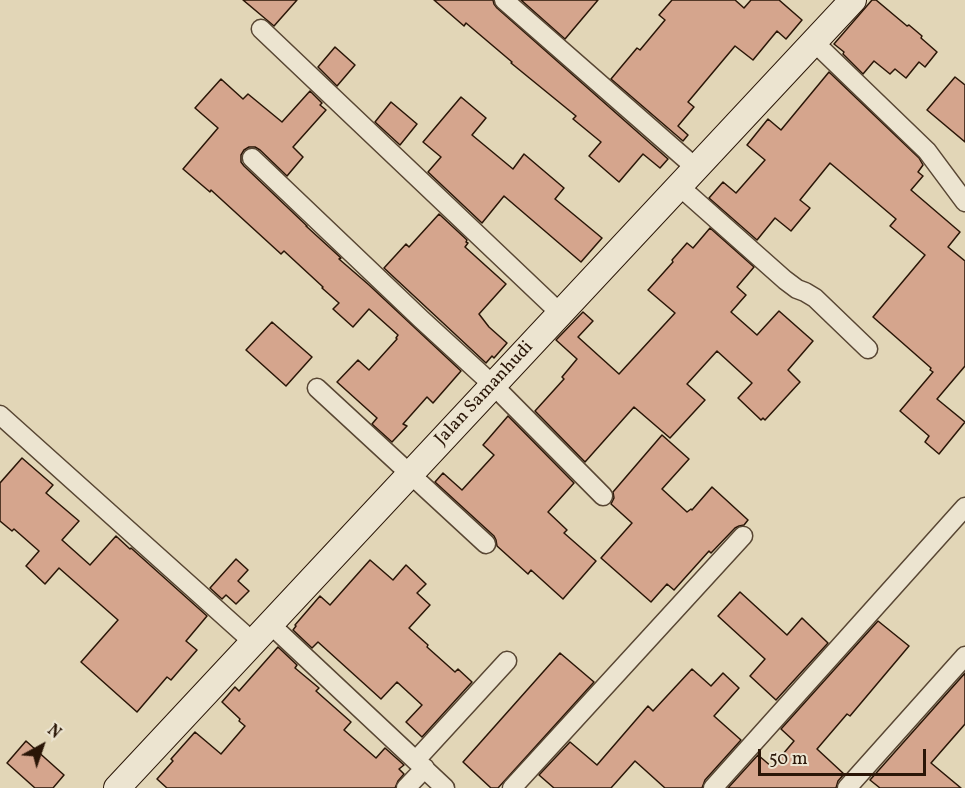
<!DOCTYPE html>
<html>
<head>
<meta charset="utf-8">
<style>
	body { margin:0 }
	#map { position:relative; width:965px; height:788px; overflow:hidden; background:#e2d6b7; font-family:Vollkorn,serif }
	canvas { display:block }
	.north { position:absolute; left:12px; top:716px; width:60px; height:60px; -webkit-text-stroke:4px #ece4d0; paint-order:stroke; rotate:40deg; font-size:16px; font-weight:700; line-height:24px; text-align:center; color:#2a1607 }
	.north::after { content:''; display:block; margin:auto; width:21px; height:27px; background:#2a1607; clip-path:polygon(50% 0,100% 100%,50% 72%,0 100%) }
	.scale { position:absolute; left:758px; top:749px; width:168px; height:27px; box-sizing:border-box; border:3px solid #2a1607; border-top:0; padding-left:8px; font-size:18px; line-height:21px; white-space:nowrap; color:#2a1607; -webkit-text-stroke:4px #ece4d0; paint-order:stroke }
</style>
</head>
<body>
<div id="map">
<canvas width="965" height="788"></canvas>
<div class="north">N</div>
<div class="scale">50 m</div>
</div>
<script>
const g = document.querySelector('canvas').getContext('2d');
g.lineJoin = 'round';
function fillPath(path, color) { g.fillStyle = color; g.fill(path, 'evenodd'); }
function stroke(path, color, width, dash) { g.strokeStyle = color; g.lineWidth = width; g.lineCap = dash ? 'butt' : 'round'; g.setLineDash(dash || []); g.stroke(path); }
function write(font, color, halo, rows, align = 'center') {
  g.font = font + ' Vollkorn,serif'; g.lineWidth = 4.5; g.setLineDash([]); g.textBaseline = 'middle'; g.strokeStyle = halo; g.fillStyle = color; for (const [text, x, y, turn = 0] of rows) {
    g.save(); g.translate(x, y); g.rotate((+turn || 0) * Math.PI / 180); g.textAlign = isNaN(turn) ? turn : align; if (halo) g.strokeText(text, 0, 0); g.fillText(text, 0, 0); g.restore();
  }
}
const building = new Path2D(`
	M 243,0 L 297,0 L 274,26 Z
	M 434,0 L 493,0 L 494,4 L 497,8 L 668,159 L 660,168 L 643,154 L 619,182 L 589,156 L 601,142 L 573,119 L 576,116 L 511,63 L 512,62 L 466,23 L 464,26 Z
	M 521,0 L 598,0 L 565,39 Z
	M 672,0 L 735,0 L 744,8 L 751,0 L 779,0 L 802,20 L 786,39 L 777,31 L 753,60 L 735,46 L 688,102 L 694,107 L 678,126 L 688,135 L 683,141 L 611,79 L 637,48 L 640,50 L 665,20 L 659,15 Z
	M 872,0 L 876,0 L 907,26 L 909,25 L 922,36 L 921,38 L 937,52 L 925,67 L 919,62 L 906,78 L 895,69 L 890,74 L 874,61 L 863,74 L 843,54 L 844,52 L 834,44 Z
	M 335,47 L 355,65 L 337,86 L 318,67 Z
	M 829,72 L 919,158 L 923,165 L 918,172 L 923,176 L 911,190 L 960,232 L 948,247 L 965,261 L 965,366 L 937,399 L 965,422 L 939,454 L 925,442 L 929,436 L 900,411 L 933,372 L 930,370 L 931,368 L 873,317 L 925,255 L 890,226 L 896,219 L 830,163 L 800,200 L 810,208 L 791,231 L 775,218 L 757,240 L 709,198 L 723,182 L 736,193 L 765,160 L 747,145 L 768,119 L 781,130 Z
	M 955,77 L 965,85 L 965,142 L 927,110 Z
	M 221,79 L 243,99 L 248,94 L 282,122 L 310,91 L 322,103 L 320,105 L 326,110 L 293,147 L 303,157 L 287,176 L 260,150 L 255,147 L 249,147 L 244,150 L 241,155 L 241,162 L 244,166 L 307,226 L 306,226 L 341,258 L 339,259 L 369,285 L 461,371 L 433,403 L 427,397 L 403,424 L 407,426 L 392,442 L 372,424 L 377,418 L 337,382 L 358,360 L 369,370 L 397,339 L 396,338 L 398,335 L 369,309 L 353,327 L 333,309 L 339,303 L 322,288 L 323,287 L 284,251 L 281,254 L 211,190 L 210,192 L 183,169 L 218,128 L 195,108 Z
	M 461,97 L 486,118 L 472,135 L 513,169 L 524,154 L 564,188 L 555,199 L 602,238 L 581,262 L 504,196 L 482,223 L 428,172 L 441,157 L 423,142 Z
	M 391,102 L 417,124 L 400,145 L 375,122 Z
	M 439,214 L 467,240 L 466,242 L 468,243 L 465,247 L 506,284 L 479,314 L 489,327 L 507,343 L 494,358 L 492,356 L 486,363 L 384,268 L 406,244 L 409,247 Z
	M 710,228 L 754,267 L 737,287 L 746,295 L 731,312 L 757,335 L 779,311 L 813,341 L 788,370 L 800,382 L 765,420 L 763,418 L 761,420 L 738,398 L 752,383 L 717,351 L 687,384 L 705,400 L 670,438 L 634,407 L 585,462 L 535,411 L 564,379 L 562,377 L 577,359 L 556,340 L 583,312 L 593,321 L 578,337 L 619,374 L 675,313 L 648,290 L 673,262 L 672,260 L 687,243 L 693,248 Z
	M 272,322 L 312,357 L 286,386 L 246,350 Z
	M 508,416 L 574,483 L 548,512 L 567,530 L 564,533 L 596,561 L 563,599 L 531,570 L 528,574 L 497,546 L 496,540 L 494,536 L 435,482 L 443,473 L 462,490 L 494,455 L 483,445 Z
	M 662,435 L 689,459 L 662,489 L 687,512 L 691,509 L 692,510 L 712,487 L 748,520 L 744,525 L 739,526 L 735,528 L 711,553 L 709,551 L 674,590 L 667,584 L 651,602 L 601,558 L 632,523 L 611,504 L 614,498 L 613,492 Z
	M 22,458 L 53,485 L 46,493 L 79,521 L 62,540 L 90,565 L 116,536 L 130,549 L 131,548 L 207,616 L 186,641 L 197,650 L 171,680 L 167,677 L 137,712 L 81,662 L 118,620 L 59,568 L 45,584 L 26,566 L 39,551 L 14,529 L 12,531 L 0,521 L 0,483 Z
	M 236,559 L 248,570 L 238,581 L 249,591 L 236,604 L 226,595 L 222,599 L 210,588 Z
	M 370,560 L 393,580 L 406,565 L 426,584 L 417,593 L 430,605 L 409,628 L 428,645 L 427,647 L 455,672 L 458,669 L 472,682 L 422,737 L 406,722 L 422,705 L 397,682 L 381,699 L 318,642 L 312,648 L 293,630 L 296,626 L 295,625 L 320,596 L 330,605 Z
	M 740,592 L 787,635 L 802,618 L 828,643 L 776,700 L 750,676 L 765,659 L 718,616 Z
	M 878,621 L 909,646 L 850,716 L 847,714 L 817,749 L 844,774 L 838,781 L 836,788 L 728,788 L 758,755 L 772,767 L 794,741 L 781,729 Z
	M 278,647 L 297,665 L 295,668 L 319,688 L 316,691 L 351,722 L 344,730 L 376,758 L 385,748 L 404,765 L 399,769 L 404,774 L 398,781 L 395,788 L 167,788 L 157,779 L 173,761 L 171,759 L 195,732 L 221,754 L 245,726 L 239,721 L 240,719 L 222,702 L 235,687 L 239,691 Z
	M 560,653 L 594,682 L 498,788 L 491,788 L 463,762 Z
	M 692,669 L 711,686 L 723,673 L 739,688 L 714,716 L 741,740 L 705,780 L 702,788 L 665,788 L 635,761 L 611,788 L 554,788 L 539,775 L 570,742 L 597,765 L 648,706 L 653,711 Z
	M 965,673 L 965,724 L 931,763 L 961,788 L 880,788 L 870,780 Z
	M 26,741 L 64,775 L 53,788 L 35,788 L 7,763 Z`);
fillPath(building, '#d5a58d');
stroke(building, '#2a1607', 1.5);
const street = new Path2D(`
	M 504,0 L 696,168
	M 261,29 L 560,313
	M 814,42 L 927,151 L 965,202
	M 252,158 L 421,319 L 493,385 L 603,496
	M 679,186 L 785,280 L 797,289 L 805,292 L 815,298 L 868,349
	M 317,388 L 486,544
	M 0,415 L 253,642
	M 270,624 L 445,788
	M 416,760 L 507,661
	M 406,788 L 425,768
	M 512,788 L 743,536
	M 713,788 L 965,507
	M 847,788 L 965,656`);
const secondary = new Path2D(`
	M 117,788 L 853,0`);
stroke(street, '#584633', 21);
stroke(secondary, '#2a1607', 28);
stroke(street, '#ece4d0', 18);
stroke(secondary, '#ece4d0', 26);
write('18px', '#2a1607', '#ece4d0', [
	["Jalan Samanhudi",485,394,-47]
]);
</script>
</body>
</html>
